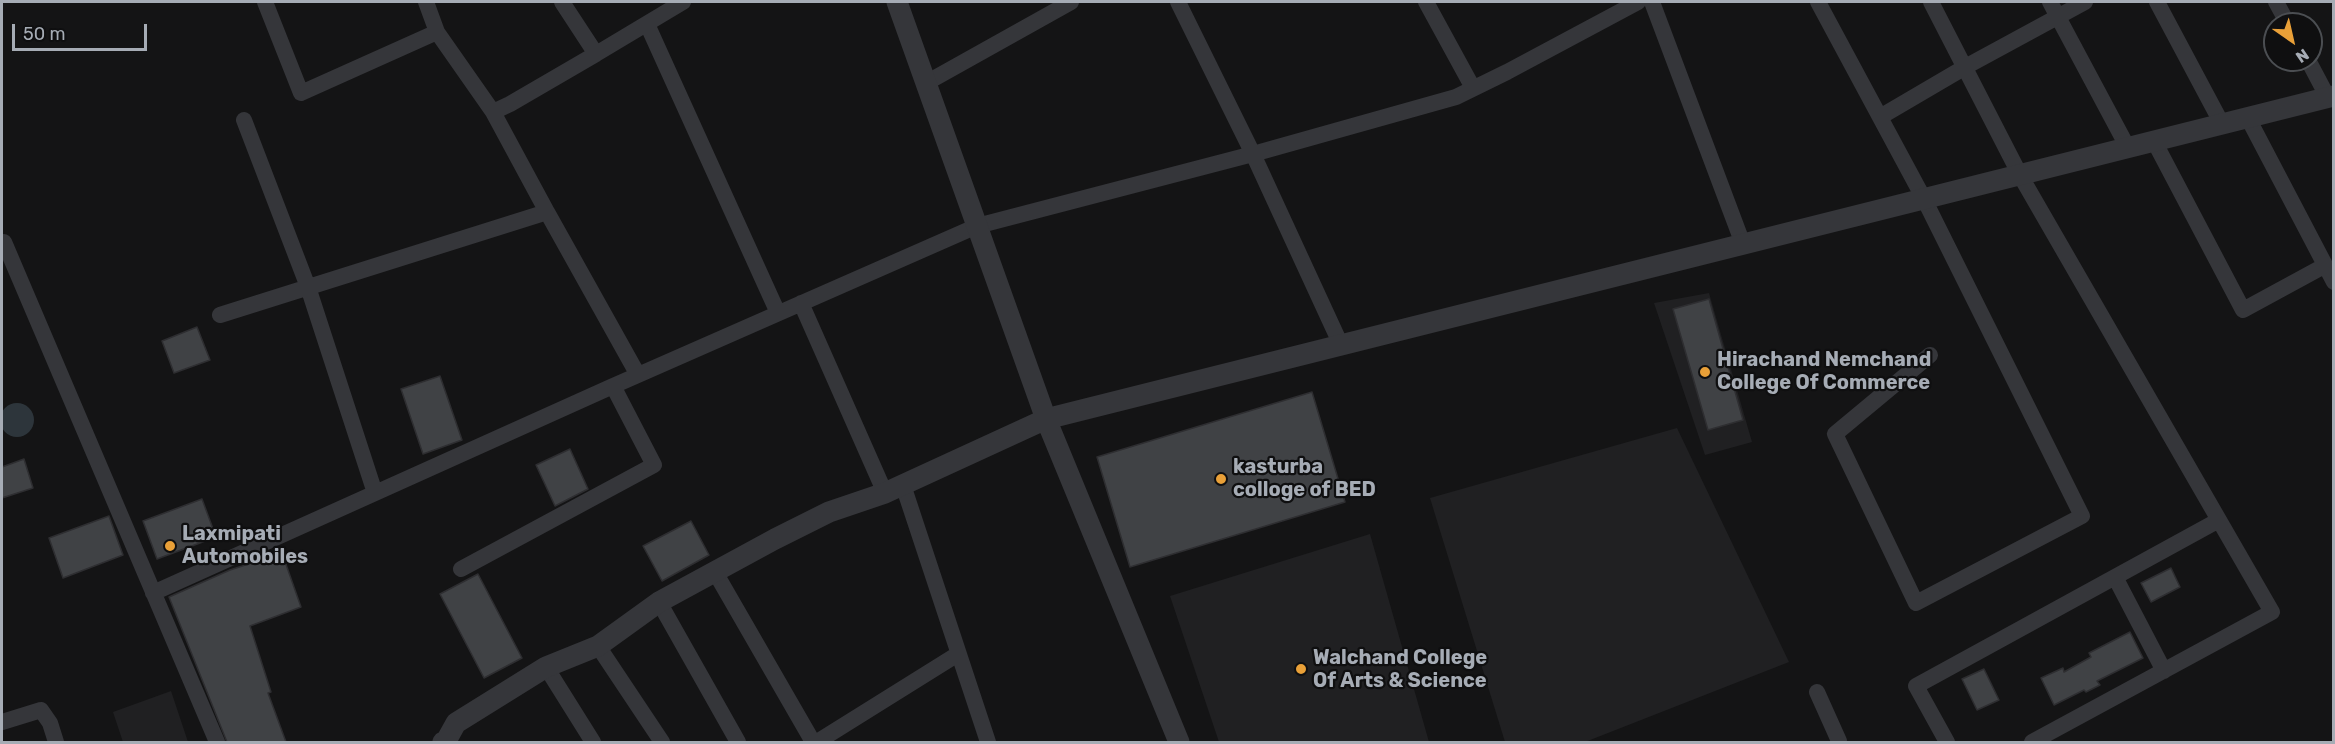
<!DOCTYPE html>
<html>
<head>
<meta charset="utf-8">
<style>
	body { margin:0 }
	#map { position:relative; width:2335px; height:744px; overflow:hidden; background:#141415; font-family:Rubik,sans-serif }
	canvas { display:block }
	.frame { position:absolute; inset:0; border:3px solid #a6acb5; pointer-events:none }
	.north { position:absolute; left:2263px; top:12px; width:60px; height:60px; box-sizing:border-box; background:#0f0f10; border:2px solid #4b4e52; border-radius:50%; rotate:146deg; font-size:16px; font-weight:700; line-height:24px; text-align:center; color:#a6acb5 }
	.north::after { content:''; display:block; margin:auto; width:21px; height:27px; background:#e9a038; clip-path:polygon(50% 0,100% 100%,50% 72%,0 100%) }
	.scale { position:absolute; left:12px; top:24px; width:135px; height:27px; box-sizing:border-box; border:3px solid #a6acb5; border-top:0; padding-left:8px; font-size:18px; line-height:21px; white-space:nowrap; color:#a6acb5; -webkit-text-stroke:4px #0f0f10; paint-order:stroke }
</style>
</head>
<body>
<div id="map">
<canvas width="2335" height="744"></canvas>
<div class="frame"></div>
<div class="north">N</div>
<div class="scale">50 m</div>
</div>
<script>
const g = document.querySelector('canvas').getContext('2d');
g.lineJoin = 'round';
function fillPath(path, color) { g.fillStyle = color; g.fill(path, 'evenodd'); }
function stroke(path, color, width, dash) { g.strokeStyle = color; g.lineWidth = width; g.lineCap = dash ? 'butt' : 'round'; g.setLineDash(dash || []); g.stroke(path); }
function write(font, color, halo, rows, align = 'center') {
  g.font = font + ' Rubik,sans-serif'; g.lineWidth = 4.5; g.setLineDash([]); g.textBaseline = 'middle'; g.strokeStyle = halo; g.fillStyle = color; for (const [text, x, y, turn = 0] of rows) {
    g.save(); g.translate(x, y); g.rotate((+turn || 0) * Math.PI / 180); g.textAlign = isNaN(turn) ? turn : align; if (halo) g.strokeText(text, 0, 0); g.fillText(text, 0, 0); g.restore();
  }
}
fillPath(new Path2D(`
	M 1709,293 L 1752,442 L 1705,455 L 1654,303 Z
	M 1677,428 L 1789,662 L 1585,742 L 1505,742 L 1430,498 Z
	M 1370,534 L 1429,742 L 1219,742 L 1170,596 Z
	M 171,691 L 188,742 L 123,742 L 113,712 Z`), '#202022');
fillPath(new Path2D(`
	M0 420a17 17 0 1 1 34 0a17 17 0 1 1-34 0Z`), '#2d353b');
const building = new Path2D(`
	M 1709,299 L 1743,420 L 1708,430 L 1673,309 Z
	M 197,327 L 210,360 L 174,373 L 162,341 Z
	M 440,376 L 462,440 L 423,454 L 401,389 Z
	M 1312,392 L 1345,502 L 1130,567 L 1097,457 Z
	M 570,449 L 588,489 L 555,506 L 536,465 Z
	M 24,459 L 33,488 L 2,498 L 2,467 Z
	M 202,499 L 216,537 L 157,559 L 143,521 Z
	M 109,516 L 123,555 L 63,578 L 49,538 Z
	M 691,521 L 709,555 L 662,581 L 643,546 Z
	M 282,553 L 301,607 L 250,626 L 271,692 L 268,693 L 286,742 L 227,742 L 169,597 L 230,570 Z
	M 2171,568 L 2180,587 L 2151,602 L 2141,583 Z
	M 478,574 L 522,658 L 484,678 L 440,594 Z
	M 2130,632 L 2143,658 L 2097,681 L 2100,685 L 2086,692 L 2084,690 L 2054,705 L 2041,678 L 2063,668 L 2064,672 L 2091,657 L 2089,653 Z
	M 1984,669 L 1999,700 L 1977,710 L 1962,679 Z`);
fillPath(building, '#404245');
stroke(building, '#2e2e31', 1.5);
stroke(new Path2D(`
	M 265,2 L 301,93 L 437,32
	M 562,2 L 596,54 L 683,2
	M 1178,2 L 1253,154 L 1341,345
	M 1426,2 L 1473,88
	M 1652,2 L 1743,244
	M 1818,2 L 1924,199 L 2082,516 L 1916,603 L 1835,434 L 1930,355
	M 1931,2 L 2020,175 L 2272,612 L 2032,742
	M 2050,2 L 2128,148
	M 2157,2 L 2222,124
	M 2276,2 L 2288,24
	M 647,24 L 778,313
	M 2308,60 L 2328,98
	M 926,83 L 1071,2
	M 493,112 L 510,104 L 596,54
	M 1880,117 L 1967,66 L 2085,2
	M 2248,118 L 2334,282
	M 244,120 L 308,287 L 375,493
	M 2154,141 L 2243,310 L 2324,266
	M 547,212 L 638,375
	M 2,243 L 4,242 L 217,742
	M 801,303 L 885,493
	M 220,315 L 547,212 L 493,112 L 437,32 L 426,2
	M 903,485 L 988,742
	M 461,569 L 654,465 L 613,386 L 977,226 L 1253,154 L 1456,97 L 1507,72 L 1638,2
	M 715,572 L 813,742
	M 2115,577 L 2164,671
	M 153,593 L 613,386
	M 659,602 L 738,742
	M 598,646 L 662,742
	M 546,667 L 593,742
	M 1817,692 L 1839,741
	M 2,722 L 41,710 L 50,723 L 56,742
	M 817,742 L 958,654
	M 1947,742 L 1916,686 L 2219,520`), '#35363a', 16);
stroke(new Path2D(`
	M 897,2 L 1046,419 L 1179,742
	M 443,742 L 446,741 L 456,723 L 546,667 L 598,646 L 659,602 L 775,539 L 829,512 L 885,493 L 1046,419 L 2334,96`), '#35363a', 21);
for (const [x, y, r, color] of [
	[1705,372,6,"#e9a038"],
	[1221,479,6,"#e9a038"],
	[170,546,6,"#e9a038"],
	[1301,669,6,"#e9a038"]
]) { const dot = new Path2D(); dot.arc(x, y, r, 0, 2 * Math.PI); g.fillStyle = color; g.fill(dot); stroke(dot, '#0f0f10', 2); }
write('bold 20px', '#a6acb5', '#0f0f10', [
	["Hirachand Nemchand",1717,360],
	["College Of Commerce",1717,383],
	["kasturba",1233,467],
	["colloge of BED",1233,490],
	["Laxmipati",182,534],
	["Automobiles",182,557],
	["Walchand College",1313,658],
	["Of Arts & Science",1313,681]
], 'left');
</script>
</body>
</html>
